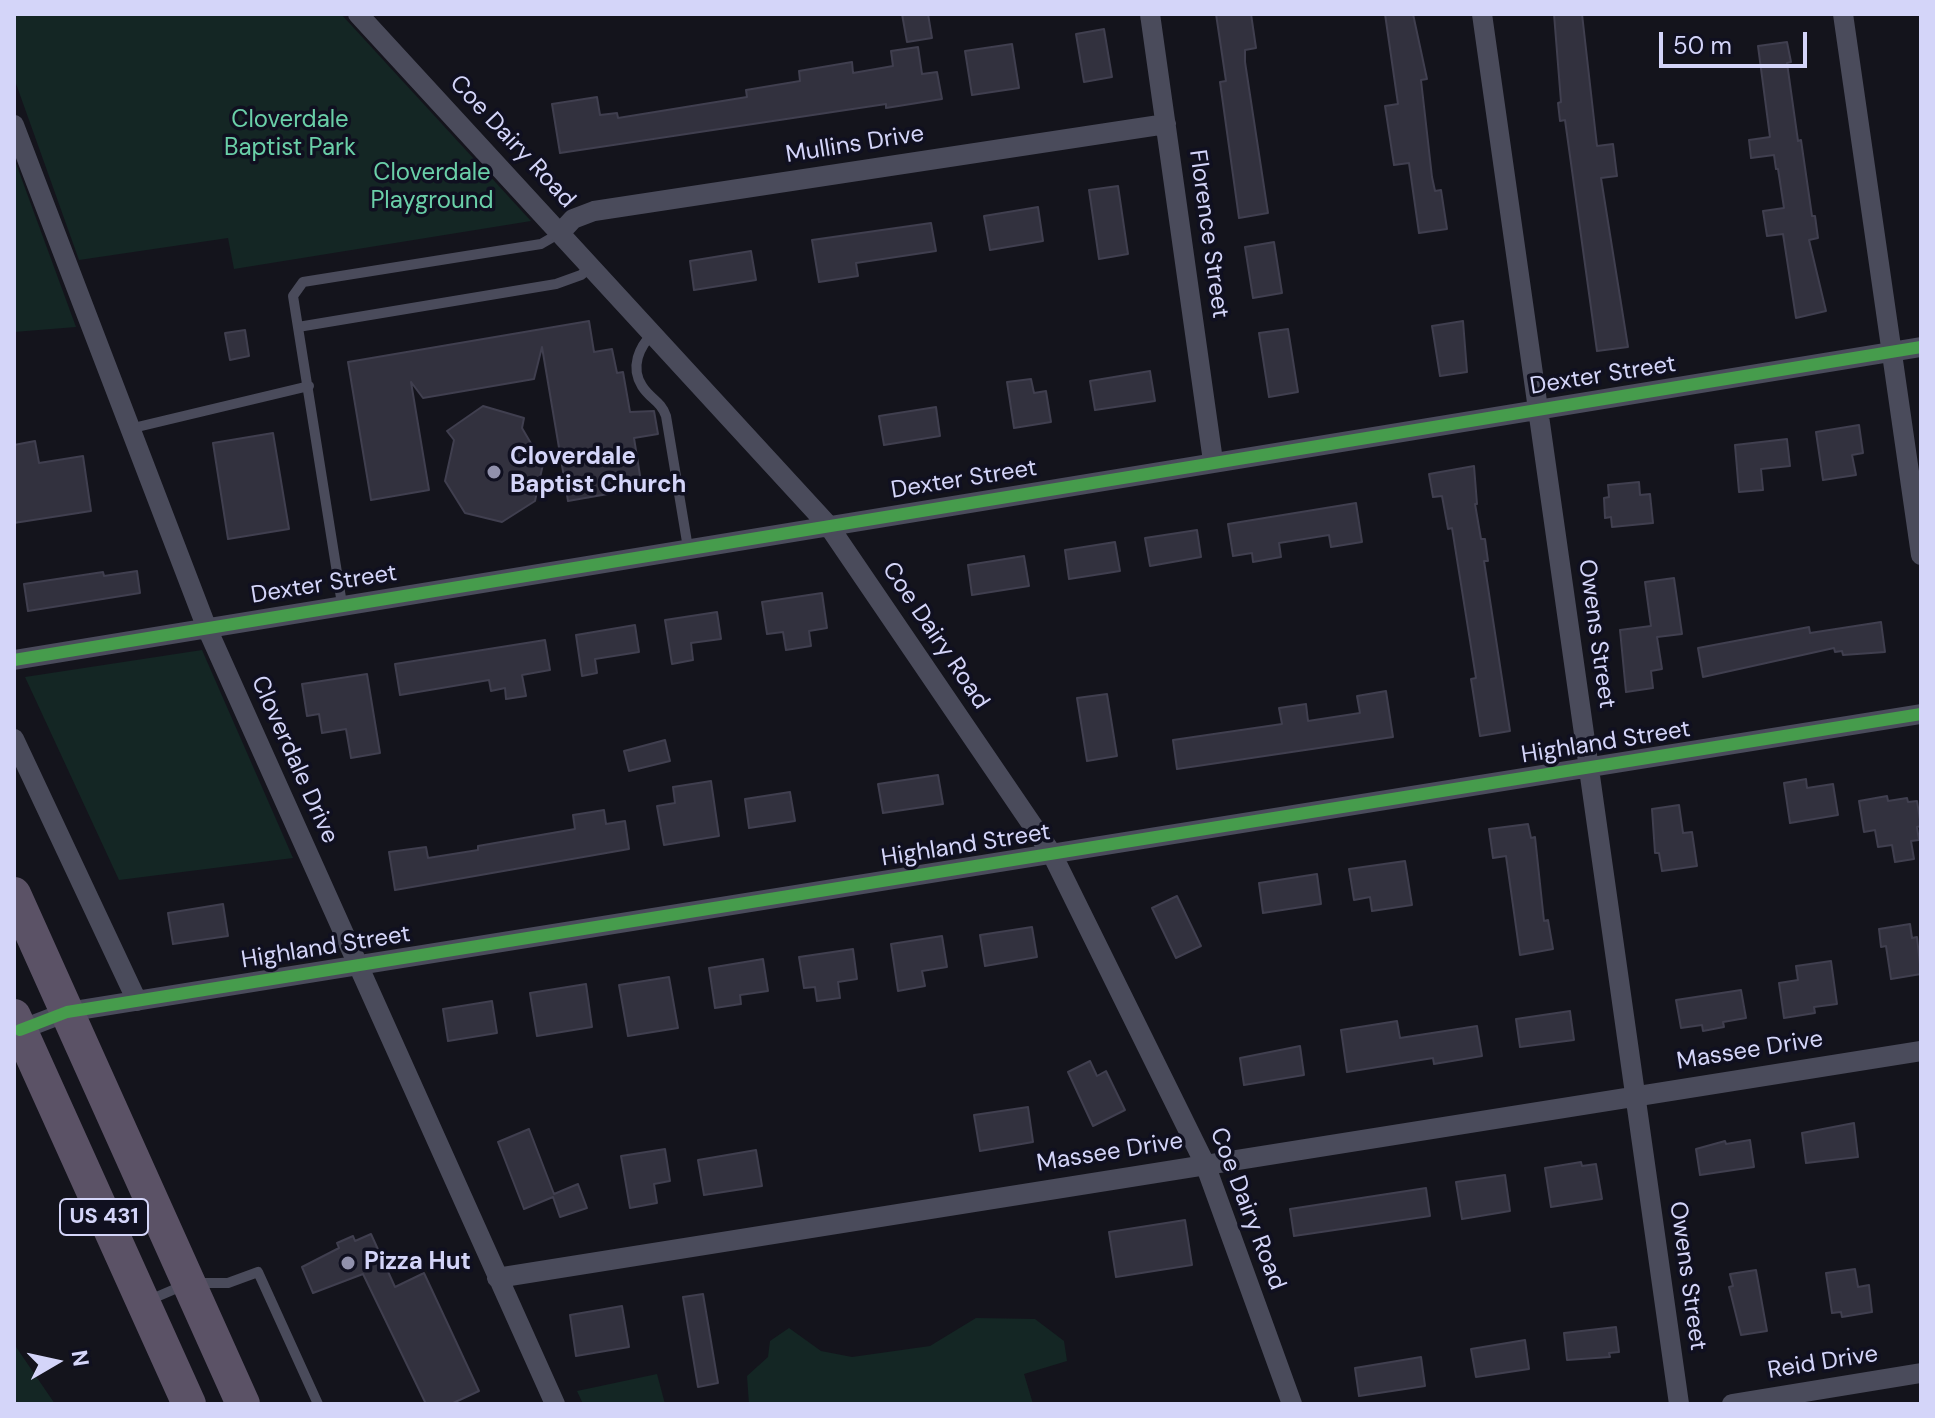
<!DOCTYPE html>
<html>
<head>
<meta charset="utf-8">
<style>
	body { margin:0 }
	#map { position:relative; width:1935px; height:1418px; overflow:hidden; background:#14141c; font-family:"DM Sans",sans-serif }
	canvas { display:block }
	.frame { position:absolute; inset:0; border:16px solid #d4d5f9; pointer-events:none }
	.north { position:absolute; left:16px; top:1322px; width:80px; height:80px; -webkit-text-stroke:6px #101020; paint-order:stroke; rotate:81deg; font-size:22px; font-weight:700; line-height:32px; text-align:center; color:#d4d5f9 }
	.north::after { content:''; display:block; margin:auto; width:28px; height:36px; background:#d4d5f9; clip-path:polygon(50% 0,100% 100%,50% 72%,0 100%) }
	.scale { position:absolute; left:1659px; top:32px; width:148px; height:36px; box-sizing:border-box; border:4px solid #d4d5f9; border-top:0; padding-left:10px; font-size:24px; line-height:28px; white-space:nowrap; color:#d4d5f9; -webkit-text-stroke:6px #101020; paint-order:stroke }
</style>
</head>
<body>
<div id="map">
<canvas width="1935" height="1418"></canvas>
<div class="frame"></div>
<div class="north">N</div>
<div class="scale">50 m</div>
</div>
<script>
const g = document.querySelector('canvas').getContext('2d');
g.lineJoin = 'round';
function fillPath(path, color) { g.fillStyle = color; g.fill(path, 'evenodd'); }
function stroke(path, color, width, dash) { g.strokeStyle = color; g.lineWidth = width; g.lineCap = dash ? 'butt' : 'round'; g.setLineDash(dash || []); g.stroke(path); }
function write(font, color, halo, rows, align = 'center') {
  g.font = font + ' "DM Sans",sans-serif'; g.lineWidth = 7; g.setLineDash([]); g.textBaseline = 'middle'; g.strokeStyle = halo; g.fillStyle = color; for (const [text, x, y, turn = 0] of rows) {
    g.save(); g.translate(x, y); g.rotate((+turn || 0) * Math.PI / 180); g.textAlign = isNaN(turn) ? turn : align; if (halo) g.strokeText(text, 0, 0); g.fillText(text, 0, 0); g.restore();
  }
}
fillPath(new Path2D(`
	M 14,14 L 341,14 L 531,221 L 234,269 L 228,238 L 79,260 L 14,78 Z
	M 14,158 L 76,327 L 14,332 Z
	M 202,650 L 293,858 L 119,880 L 25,677 Z
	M 976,1318 L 1035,1319 L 1064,1341 L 1067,1361 L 1024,1374 L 1033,1404 L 749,1404 L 747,1376 L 768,1357 L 770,1341 L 789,1328 L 821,1351 L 852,1357 L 930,1346 Z
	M 14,1344 L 55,1404 L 14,1404 Z
	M 657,1374 L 665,1404 L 583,1404 L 577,1391 Z`), '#142624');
const building = new Path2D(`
	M 902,14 L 928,14 L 932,38 L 907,42 Z
	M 1216,14 L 1251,14 L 1256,48 L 1245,50 L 1245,62 L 1268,213 L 1239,218 L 1220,82 L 1226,81 Z
	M 1385,14 L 1413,14 L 1427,79 L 1421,80 L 1432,177 L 1435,191 L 1441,190 L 1447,229 L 1419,233 L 1409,163 L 1394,165 L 1385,106 L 1398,104 Z
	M 1554,14 L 1582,14 L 1597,146 L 1613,144 L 1617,176 L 1601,178 L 1628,347 L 1597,351 L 1565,120 L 1560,121 L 1558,103 L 1561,102 Z
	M 1104,29 L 1112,77 L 1084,82 L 1076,34 Z
	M 1787,42 L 1791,62 L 1787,63 L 1798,141 L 1801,140 L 1812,216 L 1815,216 L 1818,238 L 1809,240 L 1826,311 L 1796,318 L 1783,234 L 1767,236 L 1763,211 L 1784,208 L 1778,169 L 1776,169 L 1774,155 L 1751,158 L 1749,140 L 1770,137 L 1758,46 Z
	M 1012,44 L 1019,88 L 972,95 L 965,51 Z
	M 918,47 L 922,74 L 937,72 L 942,99 L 886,108 L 886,104 L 560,153 L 552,104 L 597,97 L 600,115 L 617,113 L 618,118 L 747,97 L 746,90 L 800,81 L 799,71 L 852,62 L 853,73 L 893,66 L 891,51 Z
	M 1118,186 L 1128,254 L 1099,259 L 1089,190 Z
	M 1038,207 L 1043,241 L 990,250 L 984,216 Z
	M 931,223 L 936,251 L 856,263 L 858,276 L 819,282 L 812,240 Z
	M 1274,242 L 1282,293 L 1253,298 L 1245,247 Z
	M 751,251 L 756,280 L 694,290 L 690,261 Z
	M 589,321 L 594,352 L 612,349 L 617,373 L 623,372 L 630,412 L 654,411 L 658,434 L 634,438 L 642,488 L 568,501 L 542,347 L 534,379 L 423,398 L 411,382 L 429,490 L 371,500 L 348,362 Z
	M 1463,321 L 1467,372 L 1440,376 L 1432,326 Z
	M 1288,329 L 1298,392 L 1269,397 L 1259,333 Z
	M 245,330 L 249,356 L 230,360 L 225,333 Z
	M 1150,371 L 1155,401 L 1095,410 L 1090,381 Z
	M 1031,379 L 1034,393 L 1046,391 L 1051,422 L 1014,428 L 1007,382 Z
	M 483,406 L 524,418 L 522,428 L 543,464 L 535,501 L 502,522 L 465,513 L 445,481 L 454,440 L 447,431 Z
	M 936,407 L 940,436 L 884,445 L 879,416 Z
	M 1859,425 L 1863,453 L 1852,455 L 1856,475 L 1823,480 L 1816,432 Z
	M 273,433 L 289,529 L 228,539 L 213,443 Z
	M 1787,439 L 1790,466 L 1761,469 L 1763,490 L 1739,492 L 1735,445 Z
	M 35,441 L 39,463 L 83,456 L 91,511 L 14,523 L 14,445 Z
	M 1474,466 L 1477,504 L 1475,504 L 1481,539 L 1485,539 L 1488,561 L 1484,561 L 1510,731 L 1480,736 L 1471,679 L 1476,678 L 1452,528 L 1448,529 L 1442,496 L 1433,497 L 1429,474 Z
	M 1639,482 L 1640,495 L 1650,494 L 1653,523 L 1612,527 L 1611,517 L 1605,518 L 1604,498 L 1609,497 L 1608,485 Z
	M 1356,503 L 1362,542 L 1331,547 L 1329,535 L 1279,543 L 1281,557 L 1253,562 L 1252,553 L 1233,556 L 1228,524 Z
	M 1197,530 L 1201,557 L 1150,566 L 1145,538 Z
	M 1115,542 L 1120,571 L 1069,579 L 1065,550 Z
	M 1024,556 L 1029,586 L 972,595 L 968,565 Z
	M 137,571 L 140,593 L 28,611 L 24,584 L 103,572 L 104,576 Z
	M 1674,578 L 1682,634 L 1657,637 L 1662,669 L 1651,671 L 1653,688 L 1626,692 L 1620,630 L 1651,626 L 1645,582 Z
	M 822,593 L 827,628 L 809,631 L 811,646 L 786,650 L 783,632 L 767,634 L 762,602 Z
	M 717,612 L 721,639 L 691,643 L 693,660 L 672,664 L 665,620 Z
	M 1881,622 L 1885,652 L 1843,655 L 1842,651 L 1835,652 L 1834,648 L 1703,677 L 1698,648 L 1809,627 L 1810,633 Z
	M 635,625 L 639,652 L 595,659 L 597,673 L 582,676 L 576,635 Z
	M 545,640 L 550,670 L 522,675 L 526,696 L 506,699 L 505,688 L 491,691 L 489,680 L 400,695 L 395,664 Z
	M 367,674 L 380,753 L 351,758 L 346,729 L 322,733 L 319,714 L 307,716 L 302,684 Z
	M 1386,691 L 1393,737 L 1177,769 L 1173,740 L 1282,724 L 1279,708 L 1306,704 L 1308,721 L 1360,713 L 1357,696 Z
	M 1107,694 L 1117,756 L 1087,761 L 1077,698 Z
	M 665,740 L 670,761 L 629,771 L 624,751 Z
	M 938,775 L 943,804 L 883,813 L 878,784 Z
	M 1806,779 L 1807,788 L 1833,784 L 1838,815 L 1790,823 L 1784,783 Z
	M 711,781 L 719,836 L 664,845 L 657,806 L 675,803 L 673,787 Z
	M 790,792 L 795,821 L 749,828 L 745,799 Z
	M 1887,796 L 1888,801 L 1907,798 L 1908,802 L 1917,801 L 1921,826 L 1917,827 L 1919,840 L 1911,841 L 1914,859 L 1895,862 L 1892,845 L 1878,847 L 1875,830 L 1864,832 L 1859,801 Z
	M 1679,805 L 1683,833 L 1692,832 L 1697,866 L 1662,871 L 1659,853 L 1655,853 L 1652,809 Z
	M 604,810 L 606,824 L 625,821 L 629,849 L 395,890 L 389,852 L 426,847 L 428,858 L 478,850 L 478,846 L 575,829 L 573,815 Z
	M 1528,824 L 1531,838 L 1535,837 L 1544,921 L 1548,920 L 1553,949 L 1520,955 L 1506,856 L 1493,858 L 1489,829 Z
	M 1405,861 L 1412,905 L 1372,911 L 1370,897 L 1354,900 L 1349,869 Z
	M 1317,874 L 1321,904 L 1263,913 L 1259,883 Z
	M 1177,896 L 1201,946 L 1176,958 L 1152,908 Z
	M 223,904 L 228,936 L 173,944 L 168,913 Z
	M 1910,924 L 1912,938 L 1917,937 L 1921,974 L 1891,979 L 1886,946 L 1881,947 L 1879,929 Z
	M 1032,927 L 1037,957 L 985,966 L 980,935 Z
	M 942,936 L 947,967 L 922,971 L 925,986 L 898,991 L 891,944 Z
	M 853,949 L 857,979 L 838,982 L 840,998 L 817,1001 L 815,987 L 804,988 L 799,957 Z
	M 763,959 L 768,991 L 740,995 L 741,1004 L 715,1008 L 709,968 Z
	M 1831,961 L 1837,1004 L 1814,1007 L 1815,1013 L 1784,1018 L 1779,983 L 1798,980 L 1796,966 Z
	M 669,977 L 678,1028 L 628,1036 L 619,985 Z
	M 586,984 L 592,1027 L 537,1036 L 530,993 Z
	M 1741,990 L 1746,1018 L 1723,1022 L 1724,1027 L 1703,1031 L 1702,1025 L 1681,1028 L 1676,1000 Z
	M 492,1001 L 497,1033 L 448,1041 L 443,1009 Z
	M 1570,1011 L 1574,1040 L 1520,1047 L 1516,1019 Z
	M 1397,1021 L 1400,1038 L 1477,1026 L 1482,1056 L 1434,1064 L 1433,1058 L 1347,1072 L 1341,1030 Z
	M 1300,1046 L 1304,1075 L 1244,1085 L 1240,1058 Z
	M 1090,1061 L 1097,1076 L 1106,1071 L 1125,1110 L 1093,1126 L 1068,1072 Z
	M 1028,1107 L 1033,1142 L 980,1151 L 974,1115 Z
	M 1854,1123 L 1858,1157 L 1806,1163 L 1802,1133 Z
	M 529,1129 L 554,1194 L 578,1184 L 587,1208 L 560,1217 L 553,1197 L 524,1209 L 498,1142 Z
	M 1750,1140 L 1754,1167 L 1700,1175 L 1696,1149 L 1725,1141 L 1726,1144 Z
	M 665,1149 L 670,1181 L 654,1184 L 657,1203 L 630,1208 L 621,1156 Z
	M 756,1150 L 762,1186 L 704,1195 L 698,1160 Z
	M 1581,1162 L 1582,1166 L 1596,1164 L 1602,1199 L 1551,1207 L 1545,1168 Z
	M 1505,1175 L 1510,1211 L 1462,1219 L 1456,1182 Z
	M 1426,1188 L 1430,1216 L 1294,1236 L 1290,1209 Z
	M 1185,1220 L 1192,1265 L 1116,1277 L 1109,1232 Z
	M 371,1234 L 395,1287 L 424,1273 L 479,1391 L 451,1404 L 426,1404 L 363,1274 L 313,1293 L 302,1267 L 339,1248 L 337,1243 L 353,1236 L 355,1241 Z
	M 1855,1269 L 1858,1287 L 1869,1285 L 1872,1312 L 1842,1317 L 1841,1312 L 1832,1313 L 1826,1273 Z
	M 1756,1270 L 1767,1331 L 1741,1335 L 1729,1287 L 1733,1286 L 1730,1274 Z
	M 703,1294 L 718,1383 L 698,1387 L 683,1297 Z
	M 622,1306 L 629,1347 L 576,1356 L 570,1315 Z
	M 1616,1327 L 1619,1352 L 1609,1353 L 1610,1357 L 1567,1360 L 1564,1333 Z
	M 1525,1340 L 1529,1369 L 1476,1377 L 1471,1349 Z
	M 1421,1357 L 1425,1386 L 1359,1396 L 1355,1368 Z`);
fillPath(building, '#32313e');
stroke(building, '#403f4f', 2);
stroke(new Path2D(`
	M 298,327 L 556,284 L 581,275 L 591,267
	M 653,333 C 639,347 630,367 642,386 C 650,399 661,401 666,416 L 688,548
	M 129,429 L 309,386
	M 342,604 L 293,296 L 303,282 L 541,244 L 560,233
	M 147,1301 L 189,1283 L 228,1283 L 258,1272 L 318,1404`), '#4a4b5b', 10);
stroke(new Path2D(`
	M 358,14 L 828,525 L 1052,854 L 1205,1164 L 1292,1404
	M 1150,14 L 1213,461
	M 1482,14 L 1679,1404
	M 1843,14 L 1921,555
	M 14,125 L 206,626 L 555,1404
	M 560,233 L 573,219 L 594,211 L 1166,124
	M 14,660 L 1921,347
	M 14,739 L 137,1001
	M 20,1030 L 67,1012 L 1921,714
	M 497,1278 L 1921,1051
	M 1732,1404 L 1921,1373`), '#4a4b5b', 20);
stroke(new Path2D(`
	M 14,894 L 243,1404
	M 14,1016 L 189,1404`), '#5b5266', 34);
stroke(new Path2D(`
	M 14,660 L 1921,347
	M 20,1030 L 67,1012 L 1921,714`), '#469c4c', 12);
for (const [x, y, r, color] of [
	[494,472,8,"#9191ac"],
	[348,1263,8,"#9191ac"]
]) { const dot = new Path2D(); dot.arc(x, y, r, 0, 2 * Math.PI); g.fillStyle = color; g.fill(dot); stroke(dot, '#101020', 3); }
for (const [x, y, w] of [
	[104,1217,88]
]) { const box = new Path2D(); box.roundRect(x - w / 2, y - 18, w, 36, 6); g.fillStyle = '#101020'; g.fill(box); stroke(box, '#d4d5f9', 2); }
write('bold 22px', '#d4d5f9', null, [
	["US 431",104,1217]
]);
write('24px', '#6acfa8', '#101020', [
	["Cloverdale",290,121],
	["Baptist Park",290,149],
	["Cloverdale",432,174],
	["Playground",432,202]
]);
write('24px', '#d4d5f9', '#101020', [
	["Coe Dairy Road",512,142,47],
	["Mullins Drive",855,145,-9],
	["Florence Street",1208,234,82],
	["Dexter Street",1603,376,-9],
	["Dexter Street",964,480,-9],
	["Dexter Street",324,585,-9],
	["Owens Street",1596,634,82],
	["Coe Dairy Road",935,636,56],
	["Highland Street",1606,743,-9],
	["Cloverdale Drive",294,760,66],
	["Highland Street",966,846,-9],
	["Highland Street",326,948,-9],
	["Massee Drive",1750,1051,-9],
	["Massee Drive",1110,1153,-9],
	["Coe Dairy Road",1247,1209,69],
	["Owens Street",1687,1276,82],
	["Reid Drive",1823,1363,-9]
]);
write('bold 24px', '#d4d5f9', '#101020', [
	["Cloverdale",510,458],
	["Baptist Church",510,486],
	["Pizza Hut",364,1263]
], 'left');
</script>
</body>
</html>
